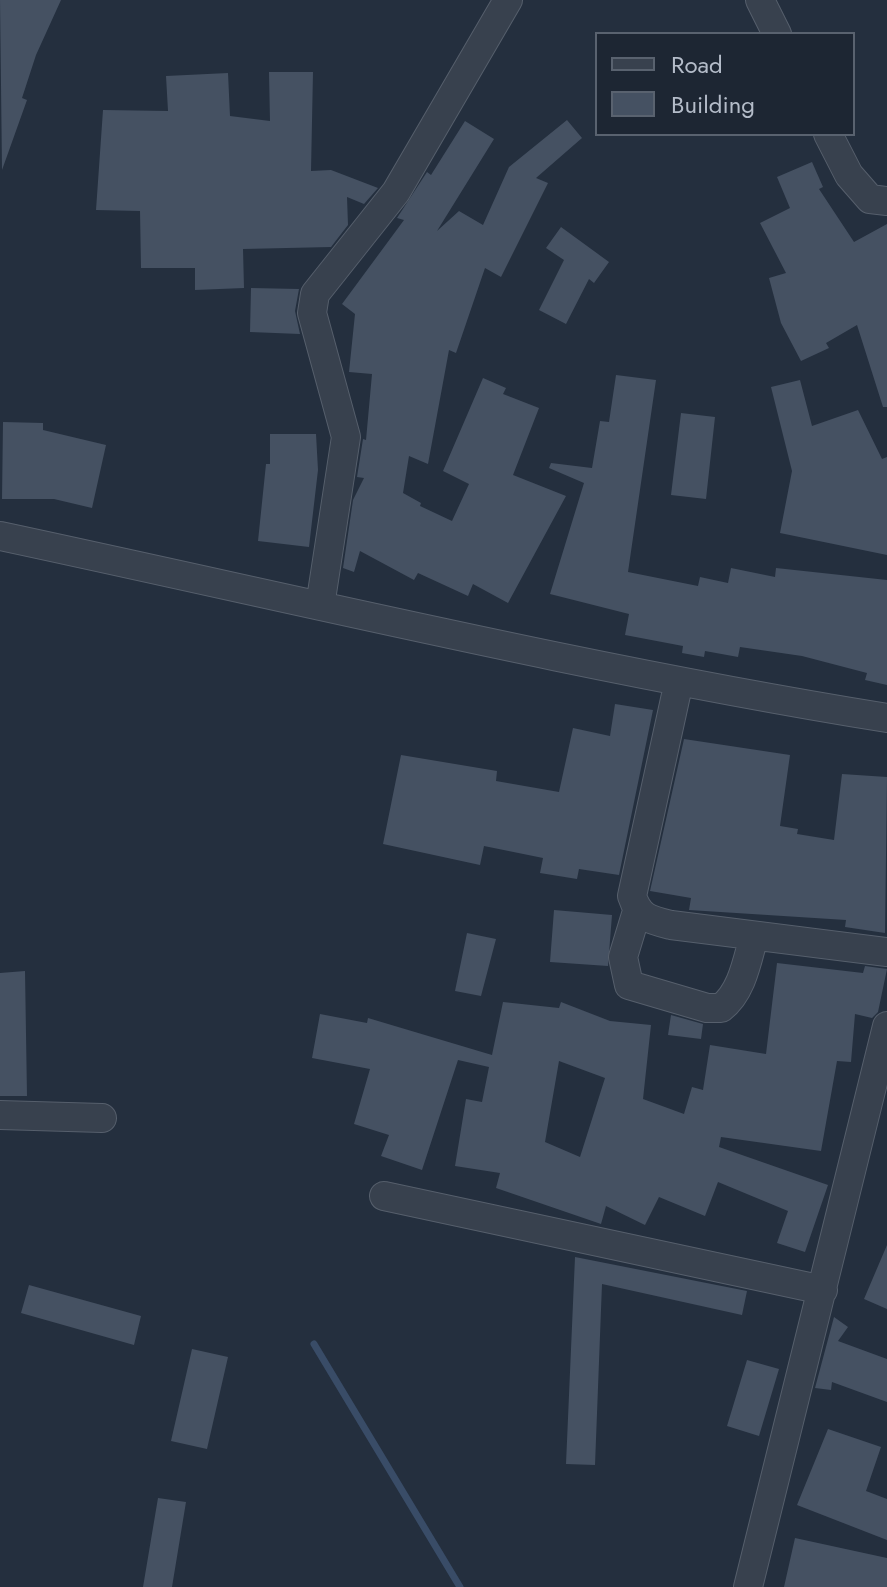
<!DOCTYPE html>
<html>
<head>
<meta charset="utf-8">
<style>
	body { margin:0 }
	#map { position:relative; width:887px; height:1587px; overflow:hidden; background:#242f3e; font-family:Jost,sans-serif }
	canvas { display:block }
	.legend { position:absolute; left:595px; top:32px; width:260px; height:104px; box-sizing:border-box; background:#1d2633; border:2px solid #59626f; margin:0; padding:10px 14px; list-style:none; font-size:24px; color:#b4bcc9 }
	.legend li { display:flex; align-items:center; gap:16px; height:40px }
	.legend b { width:40px; border:2px solid #59626f }
</style>
</head>
<body>
<div id="map">
<canvas width="887" height="1587"></canvas>
<ul class="legend">
<li><b style="height:10px;background:#38414e"></b>Road</li>
<li><b style="height:22px;background:#455162"></b>Building</li>
</ul>
</div>
<script>
const g = document.querySelector('canvas').getContext('2d');
g.lineJoin = 'round';
function stroke(path, color, width, dash) { g.strokeStyle = color; g.lineWidth = width; g.lineCap = dash ? 'butt' : 'round'; g.setLineDash(dash || []); g.stroke(path); }
function fillPath(path, color) { g.fillStyle = color; g.fill(path, 'evenodd'); }
stroke(new Path2D(`
	M 314,1344 L 460,1587`), '#394c67', 7);
fillPath(new Path2D(`
	M 0,0 L 61,0 L 36,55 L 22,98 L 27,100 L 2,170 Z
	M 269,72 L 313,72 L 311,171 L 331,170 L 378,188 L 364,204 L 347,197 L 348,225 L 331,247 L 243,249 L 244,288 L 195,290 L 195,268 L 141,268 L 140,211 L 96,210 L 103,110 L 168,111 L 166,76 L 228,73 L 230,116 L 270,121 Z
	M 567,120 L 582,138 L 536,178 L 548,183 L 501,277 L 485,268 L 456,353 L 449,350 L 428,464 L 409,456 L 403,493 L 421,503 L 420,506 L 452,521 L 469,484 L 443,471 L 483,378 L 506,388 L 503,394 L 539,408 L 513,475 L 566,496 L 508,603 L 473,584 L 468,596 L 418,573 L 414,580 L 360,551 L 354,572 L 343,568 L 353,500 L 364,478 L 357,477 L 363,439 L 366,440 L 372,374 L 349,372 L 355,314 L 342,304 L 404,220 L 397,218 L 427,172 L 431,175 L 465,121 L 494,139 L 437,231 L 459,211 L 483,225 L 509,167 Z
	M 812,162 L 823,187 L 819,189 L 854,242 L 887,224 L 887,407 L 883,407 L 857,325 L 826,343 L 829,348 L 801,361 L 781,323 L 769,278 L 786,273 L 760,223 L 790,208 L 777,177 Z
	M 561,227 L 609,262 L 594,283 L 589,279 L 566,324 L 539,310 L 564,260 L 546,248 Z
	M 251,288 L 299,289 L 295,311 L 300,334 L 250,332 Z
	M 616,375 L 656,380 L 628,572 L 698,586 L 700,577 L 728,583 L 731,568 L 775,577 L 776,568 L 887,580 L 887,685 L 865,680 L 867,673 L 802,656 L 740,647 L 738,657 L 705,651 L 704,657 L 682,653 L 683,646 L 625,635 L 629,614 L 550,594 L 584,483 L 549,468 L 551,463 L 592,468 L 600,421 L 609,422 Z
	M 800,380 L 812,426 L 858,410 L 882,459 L 887,457 L 887,555 L 780,533 L 792,471 L 771,387 Z
	M 681,413 L 715,417 L 706,499 L 671,495 Z
	M 3,422 L 43,423 L 43,430 L 106,445 L 92,508 L 54,499 L 2,499 Z
	M 270,434 L 316,434 L 318,470 L 309,547 L 258,541 L 266,464 L 270,464 Z
	M 615,704 L 653,710 L 619,875 L 579,869 L 577,879 L 540,873 L 543,858 L 484,846 L 480,865 L 383,844 L 401,755 L 497,771 L 496,781 L 559,792 L 573,728 L 610,736 Z
	M 684,739 L 790,755 L 780,826 L 798,829 L 797,834 L 834,840 L 842,774 L 887,777 L 885,933 L 845,927 L 846,920 L 689,910 L 691,898 L 650,891 Z
	M 554,910 L 612,915 L 608,966 L 550,962 Z
	M 467,933 L 496,939 L 481,996 L 455,991 Z
	M 777,963 L 863,973 L 865,966 L 887,969 L 878,1012 L 872,1018 L 855,1014 L 851,1062 L 837,1061 L 821,1151 L 721,1137 L 719,1147 L 828,1185 L 805,1252 L 777,1243 L 788,1211 L 718,1182 L 705,1216 L 659,1197 L 645,1225 L 606,1206 L 601,1224 L 496,1188 L 500,1173 L 455,1166 L 466,1099 L 482,1102 L 489,1067 L 458,1060 L 422,1170 L 381,1156 L 389,1135 L 354,1124 L 370,1069 L 312,1058 L 320,1014 L 367,1023 L 368,1018 L 492,1055 L 503,1002 L 559,1008 L 561,1002 L 610,1021 L 651,1025 L 643,1099 L 684,1114 L 692,1087 L 703,1090 L 710,1045 L 766,1054 ZM 559,1061 L 605,1078 L 580,1157 L 545,1142 Z
	M 25,971 L 27,1096 L 0,1096 L 0,973 Z
	M 671,1015 L 703,1024 L 701,1039 L 668,1035 Z
	M 887,1245 L 887,1309 L 864,1299 Z
	M 575,1257 L 747,1291 L 742,1315 L 602,1284 L 595,1465 L 566,1464 Z
	M 29,1285 L 141,1316 L 134,1345 L 21,1313 Z
	M 834,1317 L 848,1327 L 838,1341 L 887,1359 L 887,1402 L 832,1382 L 831,1390 L 815,1388 Z
	M 192,1349 L 228,1357 L 207,1449 L 171,1441 Z
	M 747,1360 L 779,1369 L 759,1436 L 727,1426 Z
	M 828,1429 L 881,1447 L 866,1491 L 887,1499 L 887,1540 L 797,1505 Z
	M 158,1498 L 186,1502 L 172,1587 L 143,1587 Z
	M 795,1538 L 887,1558 L 887,1587 L 784,1587 Z`), '#455162');
const minor = new Path2D(`
	M 760,0 L 777,34
	M 828,134 L 849,175 L 870,199 L 887,201
	M 0,536 C 295,599 589,670 887,718
	M 320,606 L 346,437 L 312,313 L 315,294 L 396,192 L 508,0
	M 679,681 L 632,896 C 639,918 650,920 671,925 L 887,952
	M 637,911 L 623,957 L 629,985 L 707,1008 L 721,1008 C 742,992 747,961 754,936
	M 0,1115 L 102,1118
	M 384,1196 L 823,1290
	M 748,1587 L 887,1026`);
stroke(minor, '#565f6c', 30);
stroke(minor, '#38414e', 28);
</script>
</body>
</html>
